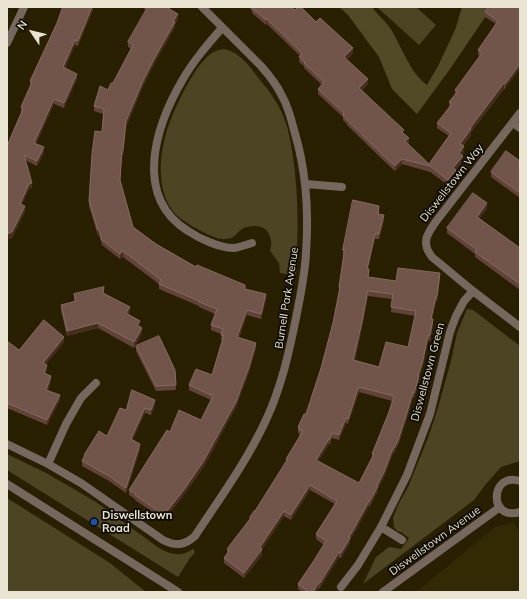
<!DOCTYPE html>
<html>
<head>
<meta charset="utf-8">
<style>
	body { margin:0 }
	#map { position:relative; width:527px; height:599px; overflow:hidden; background:#282001; font-family:Mulish,sans-serif }
	canvas { display:block }
	.frame { position:absolute; inset:0; border:8px solid #eae5d3; pointer-events:none }
	.north { position:absolute; left:12px; top:12px; width:40px; height:40px; -webkit-text-stroke:3px #0d0a01; paint-order:stroke; rotate:305deg; font-size:11px; font-weight:700; line-height:16px; text-align:center; color:#eae5d3 }
	.north::after { content:''; display:block; margin:auto; width:14px; height:18px; background:#eae5d3; clip-path:polygon(50% 0,100% 100%,50% 72%,0 100%) }
</style>
</head>
<body>
<div id="map">
<canvas width="527" height="599"></canvas>
<div class="frame"></div>
<div class="north">N</div>
</div>
<script>
const g = document.querySelector('canvas').getContext('2d');
g.lineJoin = 'round';
function fillPath(path, color) { g.fillStyle = color; g.fill(path, 'evenodd'); }
function stroke(path, color, width, dash) { g.strokeStyle = color; g.lineWidth = width; g.lineCap = dash ? 'butt' : 'round'; g.setLineDash(dash || []); g.stroke(path); }
function write(font, color, halo, rows, align = 'center') {
  g.font = font + ' Mulish,sans-serif'; g.lineWidth = 3.5; g.setLineDash([]); g.textBaseline = 'middle'; g.strokeStyle = halo; g.fillStyle = color; for (const [text, x, y, turn = 0] of rows) {
    g.save(); g.translate(x, y); g.rotate((+turn || 0) * Math.PI / 180); g.textAlign = isNaN(turn) ? turn : align; if (halo) g.strokeText(text, 0, 0); g.fillText(text, 0, 0); g.restore();
  }
}
fillPath(new Path2D(`
	M 513,522 L 520,531 L 520,592 L 416,592 L 495,527 Z`), '#332904');
fillPath(new Path2D(`
	M 380,7 L 416,7 L 436,25 L 419,45 L 378,8 Z
	M 224,49 C 239,52 247,63 256,75 C 267,88 278,102 284,118 C 289,130 291,144 293,157 C 299,197 298,236 296,276 L 280,273 L 279,263 L 270,251 C 272,244 272,238 267,231 C 262,225 251,225 244,228 C 235,233 236,239 224,239 C 214,240 188,224 180,218 C 176,215 173,211 170,207 C 159,189 159,162 164,142 C 168,120 191,71 208,56 C 213,52 217,50 224,49 Z
	M 467,309 L 473,310 L 520,346 L 520,461 L 501,467 L 486,484 L 474,500 L 363,584 L 376,557 L 389,547 L 401,549 L 409,538 L 401,532 L 397,531 L 394,527 L 393,518 L 398,505 L 408,487 L 428,438 L 437,411 L 451,361 L 457,333 Z
	M 7,454 L 48,474 L 96,502 L 159,548 C 171,555 181,557 193,549 L 195,552 L 190,558 L 178,577 L 7,470 Z
	M 7,498 L 110,563 L 146,592 L 7,592 Z`), '#4d4424');
fillPath(new Path2D(`
	M 339,7 L 372,7 C 377,15 385,20 390,28 C 401,45 410,73 427,85 L 438,66 L 455,30 L 462,7 L 492,7 L 450,69 L 417,114 L 392,89 L 379,57 L 348,15 Z`), '#524926');
stroke(new Path2D(`
	M 381,527 L 402,540`), '#76685e', 8);
stroke(new Path2D(`
	M 222,28 C 208,44 194,60 183,79 C 156,125 132,196 188,231 C 200,239 220,248 234,248 C 240,247 246,245 252,243
	M 520,113 L 437,220 C 428,233 420,242 432,257 L 473,291 L 520,327
	M 513,123 L 520,128
	M 306,184 L 342,187
	M 7,444 L 48,464 L 81,483 L 163,540 C 175,546 184,546 195,536 C 220,498 247,461 266,420 C 281,388 289,353 296,318 C 300,297 305,275 306,253 C 309,211 306,169 294,130 C 291,118 288,106 282,96 C 277,85 269,75 261,66 L 202,7
	M 48,464 L 66,424 L 81,398 L 96,383
	M 520,481 C 490,471 488,522 520,512
	M 341,587 L 358,565 L 381,527 L 407,475 L 430,414 L 450,332 L 456,316 L 464,301 L 473,291
	M 383,592 L 500,507`), '#76685e', 8);
stroke(new Path2D(`
	M 7,43 L 24,7
	M 7,484 L 178,592`), '#76685e', 8);
fillPath(new Path2D(`
	M 63,7 L 94,7 L 78,46 L 75,45 L 65,68 L 77,79 L 64,108 L 54,104 L 36,144 L 44,153 L 37,166 L 25,160 L 32,188 L 29,189 L 22,204 L 25,211 L 12,238 L 7,239 L 7,146 L 21,113 L 21,107 L 30,87 L 30,81 L 57,23 Z
	M 142,7 L 166,7 L 178,19 L 175,24 L 175,27 L 154,64 L 143,86 L 126,127 L 123,155 L 122,155 L 120,181 L 133,227 L 156,244 L 196,267 L 266,299 L 261,319 L 247,315 L 239,338 L 256,348 L 249,372 L 236,407 L 203,468 L 183,496 L 164,520 L 135,500 L 135,499 L 129,495 L 129,490 L 170,432 L 201,420 L 211,400 L 189,390 L 189,385 L 212,375 L 222,340 L 221,340 L 221,334 L 211,330 L 211,325 L 215,314 L 199,307 L 199,306 L 159,289 L 159,284 L 123,257 L 120,259 L 102,245 L 99,235 L 98,236 L 89,206 L 89,201 L 102,132 L 103,114 L 94,111 L 94,106 L 113,83 L 131,49 L 128,47 L 128,42 L 146,10 Z
	M 249,7 L 291,7 L 295,10 L 316,22 L 353,53 L 347,60 L 368,84 L 362,90 L 404,134 L 409,143 L 408,144 L 429,164 L 449,136 L 437,128 L 437,123 L 449,107 L 449,102 L 455,95 L 455,90 L 480,56 L 478,55 L 478,50 L 496,24 L 485,17 L 485,12 L 520,7 L 505,89 L 504,89 L 471,132 L 471,135 L 463,146 L 464,152 L 461,155 L 463,161 L 456,170 L 456,175 L 448,185 L 430,172 L 402,164 L 395,171 L 384,161 L 347,125 L 347,124 L 343,120 L 343,117 L 318,94 L 318,89 L 322,85 L 304,68 L 304,66 L 299,62 L 300,56 L 267,24 L 266,25 L 252,13 L 252,11 Z
	M 520,161 L 520,198 L 491,177 L 491,172 Z
	M 487,209 L 479,218 L 520,248 L 520,290 L 475,257 L 475,254 L 447,233 L 447,228 Z
	M 379,211 L 379,214 L 384,220 L 379,239 L 375,239 L 368,269 L 369,277 L 396,281 L 440,278 L 437,301 L 436,301 L 432,319 L 433,324 L 430,341 L 428,340 L 423,366 L 419,377 L 419,381 L 414,398 L 413,397 L 406,421 L 398,445 L 394,453 L 393,453 L 384,477 L 378,488 L 378,491 L 370,506 L 369,506 L 356,530 L 350,540 L 350,543 L 341,558 L 339,557 L 320,588 L 319,588 L 316,592 L 302,592 L 298,589 L 298,584 L 313,562 L 324,545 L 316,539 L 316,534 L 335,504 L 310,490 L 291,520 L 284,516 L 262,549 L 262,555 L 244,578 L 224,563 L 224,558 L 227,553 L 227,549 L 250,519 L 286,462 L 286,459 L 300,435 L 299,435 L 299,433 L 298,432 L 298,427 L 306,414 L 321,368 L 333,323 L 339,292 L 339,287 L 344,255 L 343,255 L 343,250 ZM 368,296 L 392,299 L 391,312 L 415,316 L 408,347 L 379,367 L 355,360 L 362,327 ZM 359,392 L 392,401 L 389,412 L 372,454 L 372,457 L 359,483 L 318,461 L 329,444 L 330,444 L 332,438 L 339,440 L 346,423 L 348,424 Z
	M 104,293 L 130,312 L 128,314 L 140,326 L 142,333 L 134,348 L 98,328 L 67,336 L 61,310 L 61,305 L 74,302 L 74,294 Z
	M 7,341 L 19,350 L 64,342 L 46,364 L 47,370 L 45,374 L 51,381 L 48,390 L 60,400 L 47,425 L 7,408 Z
	M 136,346 L 175,370 L 176,390 L 156,391 L 136,351 Z
	M 155,405 L 151,415 L 145,413 L 132,440 L 140,449 L 126,493 L 109,481 L 82,466 L 82,461 L 84,457 L 84,455 L 107,436 L 126,410 Z`), '#62433a');
fillPath(new Path2D(`
	M 92,7 L 94,7 L 78,46 L 78,41 Z
	M 178,14 L 178,19 L 175,24 L 175,27 L 154,64 L 143,86 L 126,127 L 123,155 L 123,150 L 126,121 L 143,81 Z
	M 267,19 L 267,24 L 266,25 L 266,20 Z
	M 75,40 L 75,45 L 63,72 L 63,67 Z
	M 353,48 L 353,53 L 344,63 L 344,57 Z
	M 520,64 L 520,69 L 505,89 L 505,84 Z
	M 77,74 L 77,79 L 64,108 L 64,103 Z
	M 368,79 L 368,84 L 359,93 L 359,88 Z
	M 504,83 L 504,89 L 471,132 L 471,135 L 460,149 L 460,144 L 470,128 Z
	M 54,99 L 54,104 L 34,148 L 34,143 Z
	M 409,138 L 409,143 L 405,147 L 405,141 Z
	M 464,146 L 464,152 L 459,158 L 459,153 Z
	M 44,147 L 44,153 L 37,166 L 37,161 Z
	M 463,156 L 463,161 L 456,170 L 456,175 L 448,185 L 448,180 L 453,168 Z
	M 402,159 L 402,164 L 395,171 L 395,166 Z
	M 32,183 L 32,188 L 29,189 L 20,209 L 20,204 L 29,184 Z
	M 487,203 L 487,209 L 477,222 L 477,217 Z
	M 25,206 L 25,211 L 12,238 L 7,239 L 7,234 Z
	M 384,215 L 384,220 L 379,239 L 379,234 Z
	M 98,230 L 99,230 L 99,235 L 98,236 Z
	M 375,234 L 375,239 L 367,274 L 367,269 Z
	M 123,251 L 123,257 L 120,259 L 120,254 Z
	M 440,273 L 440,278 L 437,301 L 437,296 Z
	M 368,291 L 368,296 L 362,327 L 353,365 L 353,360 Z
	M 266,294 L 266,299 L 261,319 L 261,314 Z
	M 436,296 L 436,301 L 431,324 L 431,319 Z
	M 130,307 L 130,312 L 126,318 L 126,313 Z
	M 247,310 L 247,315 L 237,342 L 237,337 Z
	M 433,319 L 433,324 L 430,341 L 430,335 Z
	M 140,321 L 140,326 L 137,330 L 137,325 Z
	M 98,323 L 98,328 L 67,336 L 67,331 Z
	M 142,328 L 142,333 L 134,348 L 134,342 Z
	M 428,335 L 428,340 L 423,366 L 419,377 L 419,381 L 414,398 L 414,393 Z
	M 64,337 L 64,342 L 43,368 L 43,363 Z
	M 256,343 L 256,348 L 249,372 L 236,407 L 203,468 L 183,496 L 164,520 L 164,515 Z
	M 47,365 L 47,370 L 44,378 L 44,373 Z
	M 51,376 L 51,381 L 46,395 L 46,390 Z
	M 359,387 L 359,392 L 348,424 L 348,419 Z
	M 413,392 L 413,397 L 406,421 L 394,453 L 394,448 Z
	M 60,395 L 60,400 L 47,425 L 47,420 Z
	M 155,400 L 155,405 L 151,415 L 151,410 Z
	M 145,408 L 145,413 L 131,444 L 131,439 Z
	M 346,418 L 346,423 L 339,440 L 339,435 Z
	M 332,433 L 332,438 L 330,444 L 330,439 Z
	M 329,439 L 329,444 L 316,465 L 316,460 Z
	M 140,444 L 140,449 L 126,493 L 126,488 Z
	M 393,448 L 393,453 L 384,477 L 378,488 L 378,491 L 370,506 L 370,501 Z
	M 310,485 L 310,490 L 291,520 L 291,515 Z
	M 369,501 L 369,506 L 356,530 L 350,540 L 350,543 L 341,558 L 341,553 L 349,537 Z
	M 284,511 L 284,516 L 260,553 L 260,547 Z
	M 262,549 L 262,555 L 244,578 L 244,573 Z
	M 339,552 L 339,557 L 320,588 L 320,583 Z
	M 319,582 L 319,588 L 316,592 L 313,592 Z`), '#452e1d');
const building = new Path2D(`
	M 63,7 L 92,7 L 78,41 L 75,40 L 63,67 L 77,74 L 64,103 L 54,99 L 34,143 L 44,147 L 37,161 L 24,155 L 32,183 L 29,184 L 20,204 L 25,206 L 12,232 L 7,234 L 7,146 L 23,109 L 21,107 L 32,82 L 30,81 L 57,23 Z
	M 148,7 L 166,7 L 178,14 L 173,21 L 175,22 L 154,59 L 143,81 L 126,121 L 123,150 L 122,150 L 120,180 L 133,227 L 156,244 L 196,267 L 197,265 L 245,285 L 245,289 L 266,294 L 261,314 L 247,310 L 237,337 L 256,343 L 249,367 L 236,402 L 203,462 L 183,491 L 164,515 L 135,495 L 136,494 L 129,490 L 167,430 L 170,432 L 179,410 L 201,420 L 213,396 L 189,385 L 196,369 L 212,375 L 224,335 L 221,335 L 223,329 L 211,325 L 217,309 L 199,302 L 199,301 L 159,284 L 161,280 L 123,251 L 120,254 L 102,240 L 99,230 L 98,230 L 89,201 L 92,154 L 95,131 L 102,132 L 104,109 L 94,106 L 100,86 L 108,90 L 111,83 L 113,83 L 133,45 L 128,42 Z
	M 253,7 L 291,7 L 295,10 L 298,7 L 301,7 L 316,22 L 320,18 L 353,48 L 344,57 L 368,79 L 359,88 L 404,130 L 402,132 L 409,138 L 405,141 L 429,164 L 451,133 L 437,123 L 452,104 L 449,102 L 457,92 L 455,90 L 482,53 L 478,50 L 498,21 L 485,12 L 489,7 L 520,7 L 520,64 L 505,84 L 504,83 L 470,128 L 471,129 L 460,144 L 464,146 L 459,153 L 463,156 L 453,168 L 456,170 L 448,180 L 430,166 L 402,159 L 395,166 L 384,156 L 347,120 L 343,115 L 344,113 L 318,89 L 324,82 L 304,63 L 305,62 L 299,57 L 302,53 L 267,19 L 266,20 L 252,8 Z
	M 506,151 L 520,161 L 520,193 L 491,172 Z
	M 473,193 L 487,203 L 477,217 L 520,248 L 520,284 L 475,252 L 477,250 L 447,228 Z
	M 353,200 L 379,206 L 378,214 L 384,215 L 379,234 L 375,234 L 367,269 L 369,269 L 368,277 L 396,281 L 398,268 L 440,273 L 437,296 L 436,296 L 431,319 L 433,319 L 430,335 L 428,335 L 423,360 L 418,376 L 419,376 L 414,393 L 413,392 L 406,416 L 398,440 L 394,448 L 393,448 L 384,472 L 377,486 L 378,486 L 370,501 L 369,501 L 356,525 L 349,537 L 350,538 L 341,553 L 339,552 L 320,583 L 319,582 L 313,592 L 309,592 L 298,584 L 313,562 L 326,541 L 316,534 L 337,501 L 310,485 L 291,515 L 284,511 L 260,547 L 262,549 L 244,573 L 224,558 L 229,551 L 227,549 L 250,519 L 250,517 L 254,511 L 255,511 L 287,460 L 286,459 L 303,431 L 299,430 L 300,428 L 298,427 L 304,414 L 306,414 L 321,368 L 333,323 L 340,287 L 339,287 L 344,253 L 344,250 L 343,250 ZM 368,291 L 393,294 L 391,307 L 416,311 L 408,347 L 386,342 L 379,367 L 353,360 L 362,322 ZM 359,387 L 394,396 L 389,412 L 372,454 L 374,454 L 359,483 L 316,460 L 329,439 L 330,439 L 332,433 L 339,435 L 346,418 L 348,419 Z
	M 104,287 L 103,293 L 130,307 L 126,313 L 140,321 L 137,325 L 142,328 L 134,342 L 98,323 L 67,331 L 61,305 L 76,301 L 74,294 Z
	M 44,320 L 64,337 L 43,363 L 47,365 L 44,373 L 51,376 L 46,390 L 60,395 L 47,420 L 7,403 L 7,341 L 19,350 Z
	M 159,336 L 175,370 L 176,385 L 156,386 L 136,346 Z
	M 132,390 L 155,400 L 151,410 L 145,408 L 131,439 L 140,444 L 126,488 L 109,476 L 82,461 L 85,455 L 84,455 L 99,431 L 107,436 L 120,408 L 126,410 Z`);
fillPath(building, '#71554b');
stroke(building, '#846b60', 1);
for (const [x, y, r, color] of [
	[94,522,4,"#1a4fb4"]
]) { const dot = new Path2D(); dot.arc(x, y, r, 0, 2 * Math.PI); g.fillStyle = color; g.fill(dot); stroke(dot, '#0d0a01', 1.5); }
write('11px', '#eae5d3', '#0d0a01', [
	["Diswellstown Way",452,183,-52],
	["Burnell Park Avenue",287,298,-81],
	["Diswellstown Green",428,372,-75],
	["Diswellstown Avenue",435,541,-36]
]);
write('bold 11px', '#eae5d3', '#0d0a01', [
	["Diswellstown",102,516],
	["Road",102,529]
], 'left');
</script>
</body>
</html>
